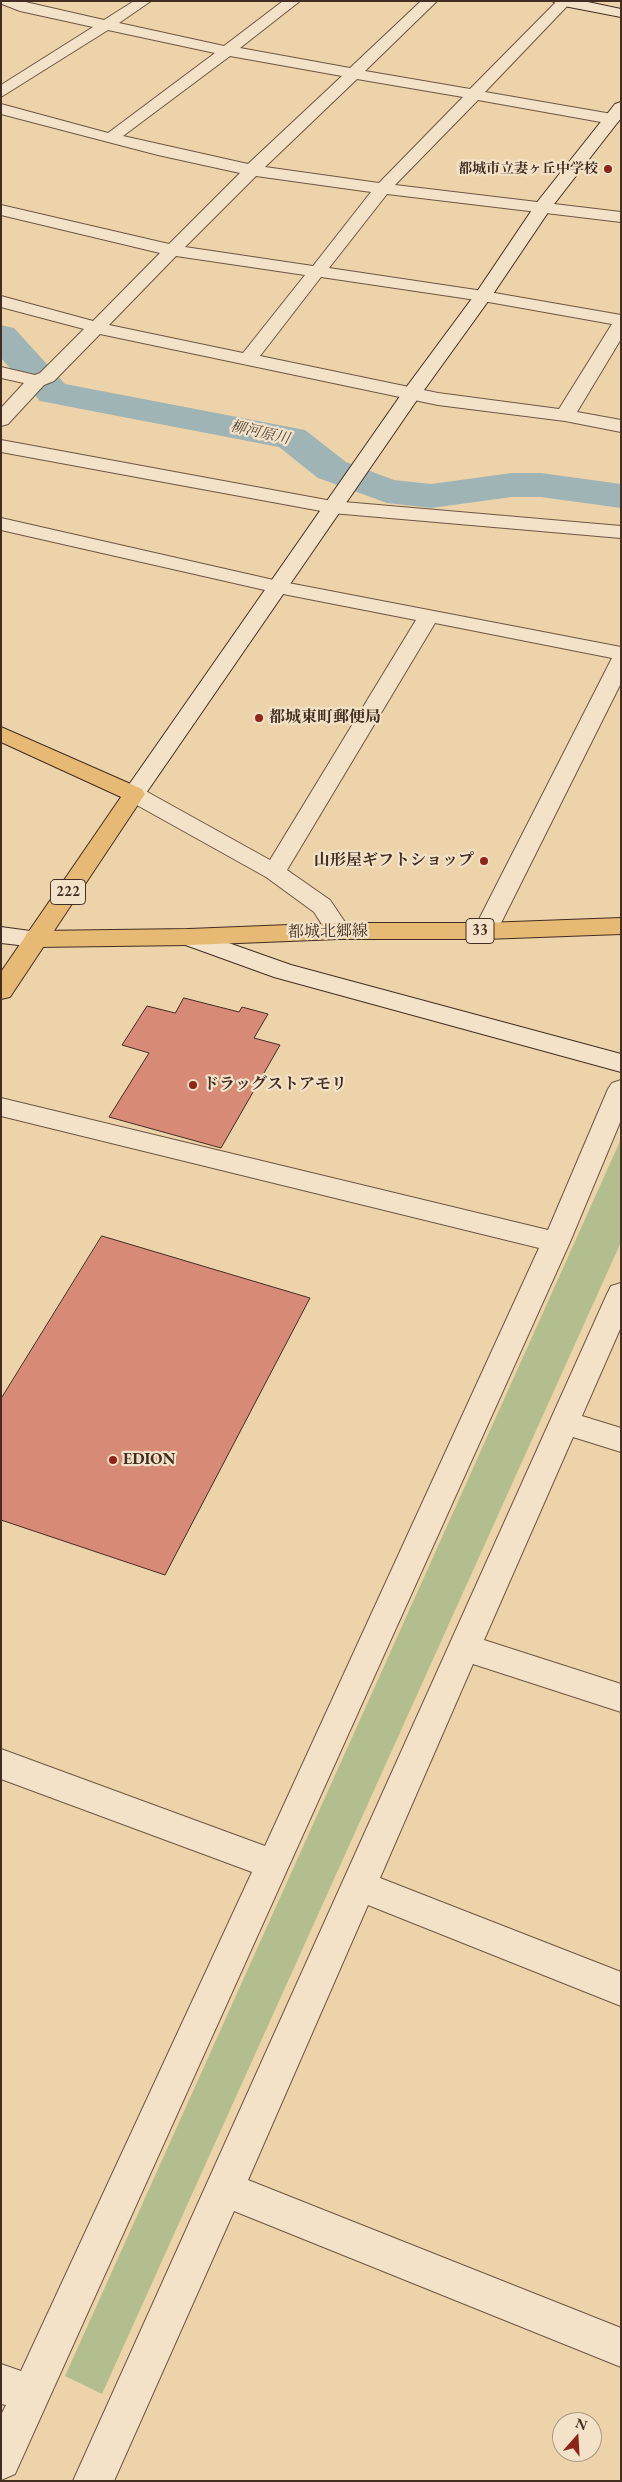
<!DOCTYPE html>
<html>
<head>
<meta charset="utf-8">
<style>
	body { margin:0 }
	#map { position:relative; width:622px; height:2482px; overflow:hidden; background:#edd3a9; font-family:"EB Garamond",serif }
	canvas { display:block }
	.frame { position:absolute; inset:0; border:2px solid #432d22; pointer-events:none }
	.north { position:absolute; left:552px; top:2412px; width:50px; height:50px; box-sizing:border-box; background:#f3e2c7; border:1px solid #ad9a85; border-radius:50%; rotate:19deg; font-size:14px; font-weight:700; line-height:20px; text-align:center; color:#432d22 }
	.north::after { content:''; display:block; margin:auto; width:18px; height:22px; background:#8f2418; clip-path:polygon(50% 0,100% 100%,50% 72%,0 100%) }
</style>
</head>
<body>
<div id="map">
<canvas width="622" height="2482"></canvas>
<div class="frame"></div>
<div class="north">N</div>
</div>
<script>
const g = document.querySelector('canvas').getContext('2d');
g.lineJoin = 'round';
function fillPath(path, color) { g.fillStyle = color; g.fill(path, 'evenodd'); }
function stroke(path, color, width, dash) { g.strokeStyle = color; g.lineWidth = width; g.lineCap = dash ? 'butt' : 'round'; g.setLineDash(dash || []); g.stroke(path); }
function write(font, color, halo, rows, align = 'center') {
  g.font = font + ' "EB Garamond","Noto Serif JP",serif'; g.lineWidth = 4.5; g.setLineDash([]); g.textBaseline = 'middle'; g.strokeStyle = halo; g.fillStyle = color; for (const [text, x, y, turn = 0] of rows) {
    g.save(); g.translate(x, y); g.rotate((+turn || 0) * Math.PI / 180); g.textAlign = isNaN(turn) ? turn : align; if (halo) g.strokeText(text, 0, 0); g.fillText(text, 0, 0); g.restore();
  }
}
fillPath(new Path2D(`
	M 621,1139 L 621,1242 L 102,2394 L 65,2376 Z`), '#b2be8d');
fillPath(new Path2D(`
	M 1,325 L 14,328 L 65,384 L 305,430 L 346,462 L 394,480 L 431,484 L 512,473 L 541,473 L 621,484 L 621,508 L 541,497 L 512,497 L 431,508 L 387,503 L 318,478 L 279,447 L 40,401 L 1,358 Z`), '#9fb4b5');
const building = new Path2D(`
	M 184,998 L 239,1012 L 242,1007 L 268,1014 L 254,1038 L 280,1045 L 221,1148 L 109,1117 L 149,1053 L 122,1045 L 147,1006 L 175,1013 Z
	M 102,1236 L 310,1298 L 165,1575 L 1,1520 L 1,1399 Z`);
fillPath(building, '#d78a75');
stroke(building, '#432d22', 1);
const street = new Path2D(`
	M 1,1 L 21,1 L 104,20 L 134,1 L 151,1 L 119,23 L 224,46 L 283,1 L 300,1 L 240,48 L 350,68 L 421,1 L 437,1 L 365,71 L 470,89 L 557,1 L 572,1 L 485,92 L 612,114 L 620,119 L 618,122 L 612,124 L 478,100 L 395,185 L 621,212 L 621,222 L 387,194 L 329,268 L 483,291 L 621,315 L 621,339 L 577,412 L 621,420 L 621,432 L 565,421 L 438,405 L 100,334 L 54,381 L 44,385 L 8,424 L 1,426 L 1,408 L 24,383 L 1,378 L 1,367 L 35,375 L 40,373 L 84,329 L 1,307 L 1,296 L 93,321 L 160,253 L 1,215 L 1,205 L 169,244 L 240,173 L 158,155 L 1,114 L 1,104 L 108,133 L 215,53 L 108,30 L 1,97 L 1,85 L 93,27 L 20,11 L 2,4 ZM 230,56 L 342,76 L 248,164 L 123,136 ZM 357,79 L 463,97 L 379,183 L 265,167 ZM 256,176 L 371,192 L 313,266 L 185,247 ZM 176,256 L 305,275 L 243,353 L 109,325 ZM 321,277 L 483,301 L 612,324 L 559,409 L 438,393 L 260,356 Z
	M 1,440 L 332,501 L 621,526 L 621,538 L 332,513 L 1,452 Z
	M 1,518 L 278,581 L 621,647 L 621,683 L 494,937 L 485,939 L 476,937 L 473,931 L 612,658 L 435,623 L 287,870 L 330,900 L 351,931 L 348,937 L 339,939 L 330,937 L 314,912 L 266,877 L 126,799 L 123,794 L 126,789 L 134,787 L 142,789 L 270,860 L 416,620 L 278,593 L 1,530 Z
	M 621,1080 L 621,1120 L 570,1242 L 15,2474 L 1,2480 L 1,2415 L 6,2405 L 1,2404 L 1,2364 L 21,2371 L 252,1872 L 1,1779 L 1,1749 L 265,1846 L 539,1248 L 1,1116 L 1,1098 L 548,1230 L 608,1089 L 612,1083 Z
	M 621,1283 L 621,1327 L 582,1416 L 621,1428 L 621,1452 L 573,1437 L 484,1640 L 621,1684 L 621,1712 L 473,1664 L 380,1878 L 621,1972 L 621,2006 L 368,1905 L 248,2180 L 621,2328 L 621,2367 L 234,2211 L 114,2481 L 73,2481 L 607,1294 L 611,1286 Z`);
const secondary = new Path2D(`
	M 552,1 L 583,1 L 621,9 L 621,17 L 559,5 Z
	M 621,102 L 621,118 L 551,208 L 489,300 L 419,397 L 142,799 L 134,801 L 126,799 L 123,794 L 126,789 L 405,389 L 476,293 L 538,201 L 615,104 Z
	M 1,927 L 45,933 L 48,939 L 45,945 L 36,947 L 1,943 Z
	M 189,929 L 291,965 L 621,1054 L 621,1072 L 274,977 L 180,943 L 177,937 L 180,931 Z`);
const primary = new Path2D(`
	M 621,918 L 621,934 L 485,939 L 339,939 L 189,945 L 36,947 L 27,945 L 24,939 L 27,933 L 36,931 L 189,929 L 339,923 L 485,923 Z`);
const highway = new Path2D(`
	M 1,727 L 142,789 L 145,794 L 10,997 L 1,999 L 1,972 L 121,797 L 1,742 Z`);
stroke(street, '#6e5644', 2);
stroke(secondary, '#432d22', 2);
stroke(primary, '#432d22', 2);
stroke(highway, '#432d22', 2);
fillPath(street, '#f3e2c7');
fillPath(secondary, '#f3e2c7');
fillPath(primary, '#e6ba74');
fillPath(highway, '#e6ba74');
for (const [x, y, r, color] of [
	[608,169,5,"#8f2418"],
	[259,718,5,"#8f2418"],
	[484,861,5,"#8f2418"],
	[193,1085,5,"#8f2418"],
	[113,1460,5,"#8f2418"]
]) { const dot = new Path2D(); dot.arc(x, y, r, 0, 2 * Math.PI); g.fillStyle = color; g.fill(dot); stroke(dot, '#f3e2c7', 2); }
write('bold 14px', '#432d22', '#f3e2c7', [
	["都城市立妻ヶ丘中学校",598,169]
], 'right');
write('italic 15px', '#55483f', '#f3e2c7', [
	["柳河原川",260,433,13]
]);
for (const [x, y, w] of [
	[68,892,35],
	[480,931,28]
]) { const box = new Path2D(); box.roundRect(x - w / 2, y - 12.5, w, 25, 4); g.fillStyle = '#f3e2c7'; g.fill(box); stroke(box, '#432d22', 1); }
write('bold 15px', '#432d22', null, [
	["222",68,892],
	["33",480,931]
]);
write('bold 16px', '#432d22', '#f3e2c7', [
	["都城東町郵便局",269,718],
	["山形屋ギフトショップ",474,861,"right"],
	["ドラッグストアモリ",203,1085],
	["EDION",123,1460]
], 'left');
write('16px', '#432d22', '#f3e2c7', [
	["都城北郷線",328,932,-1]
]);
</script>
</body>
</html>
